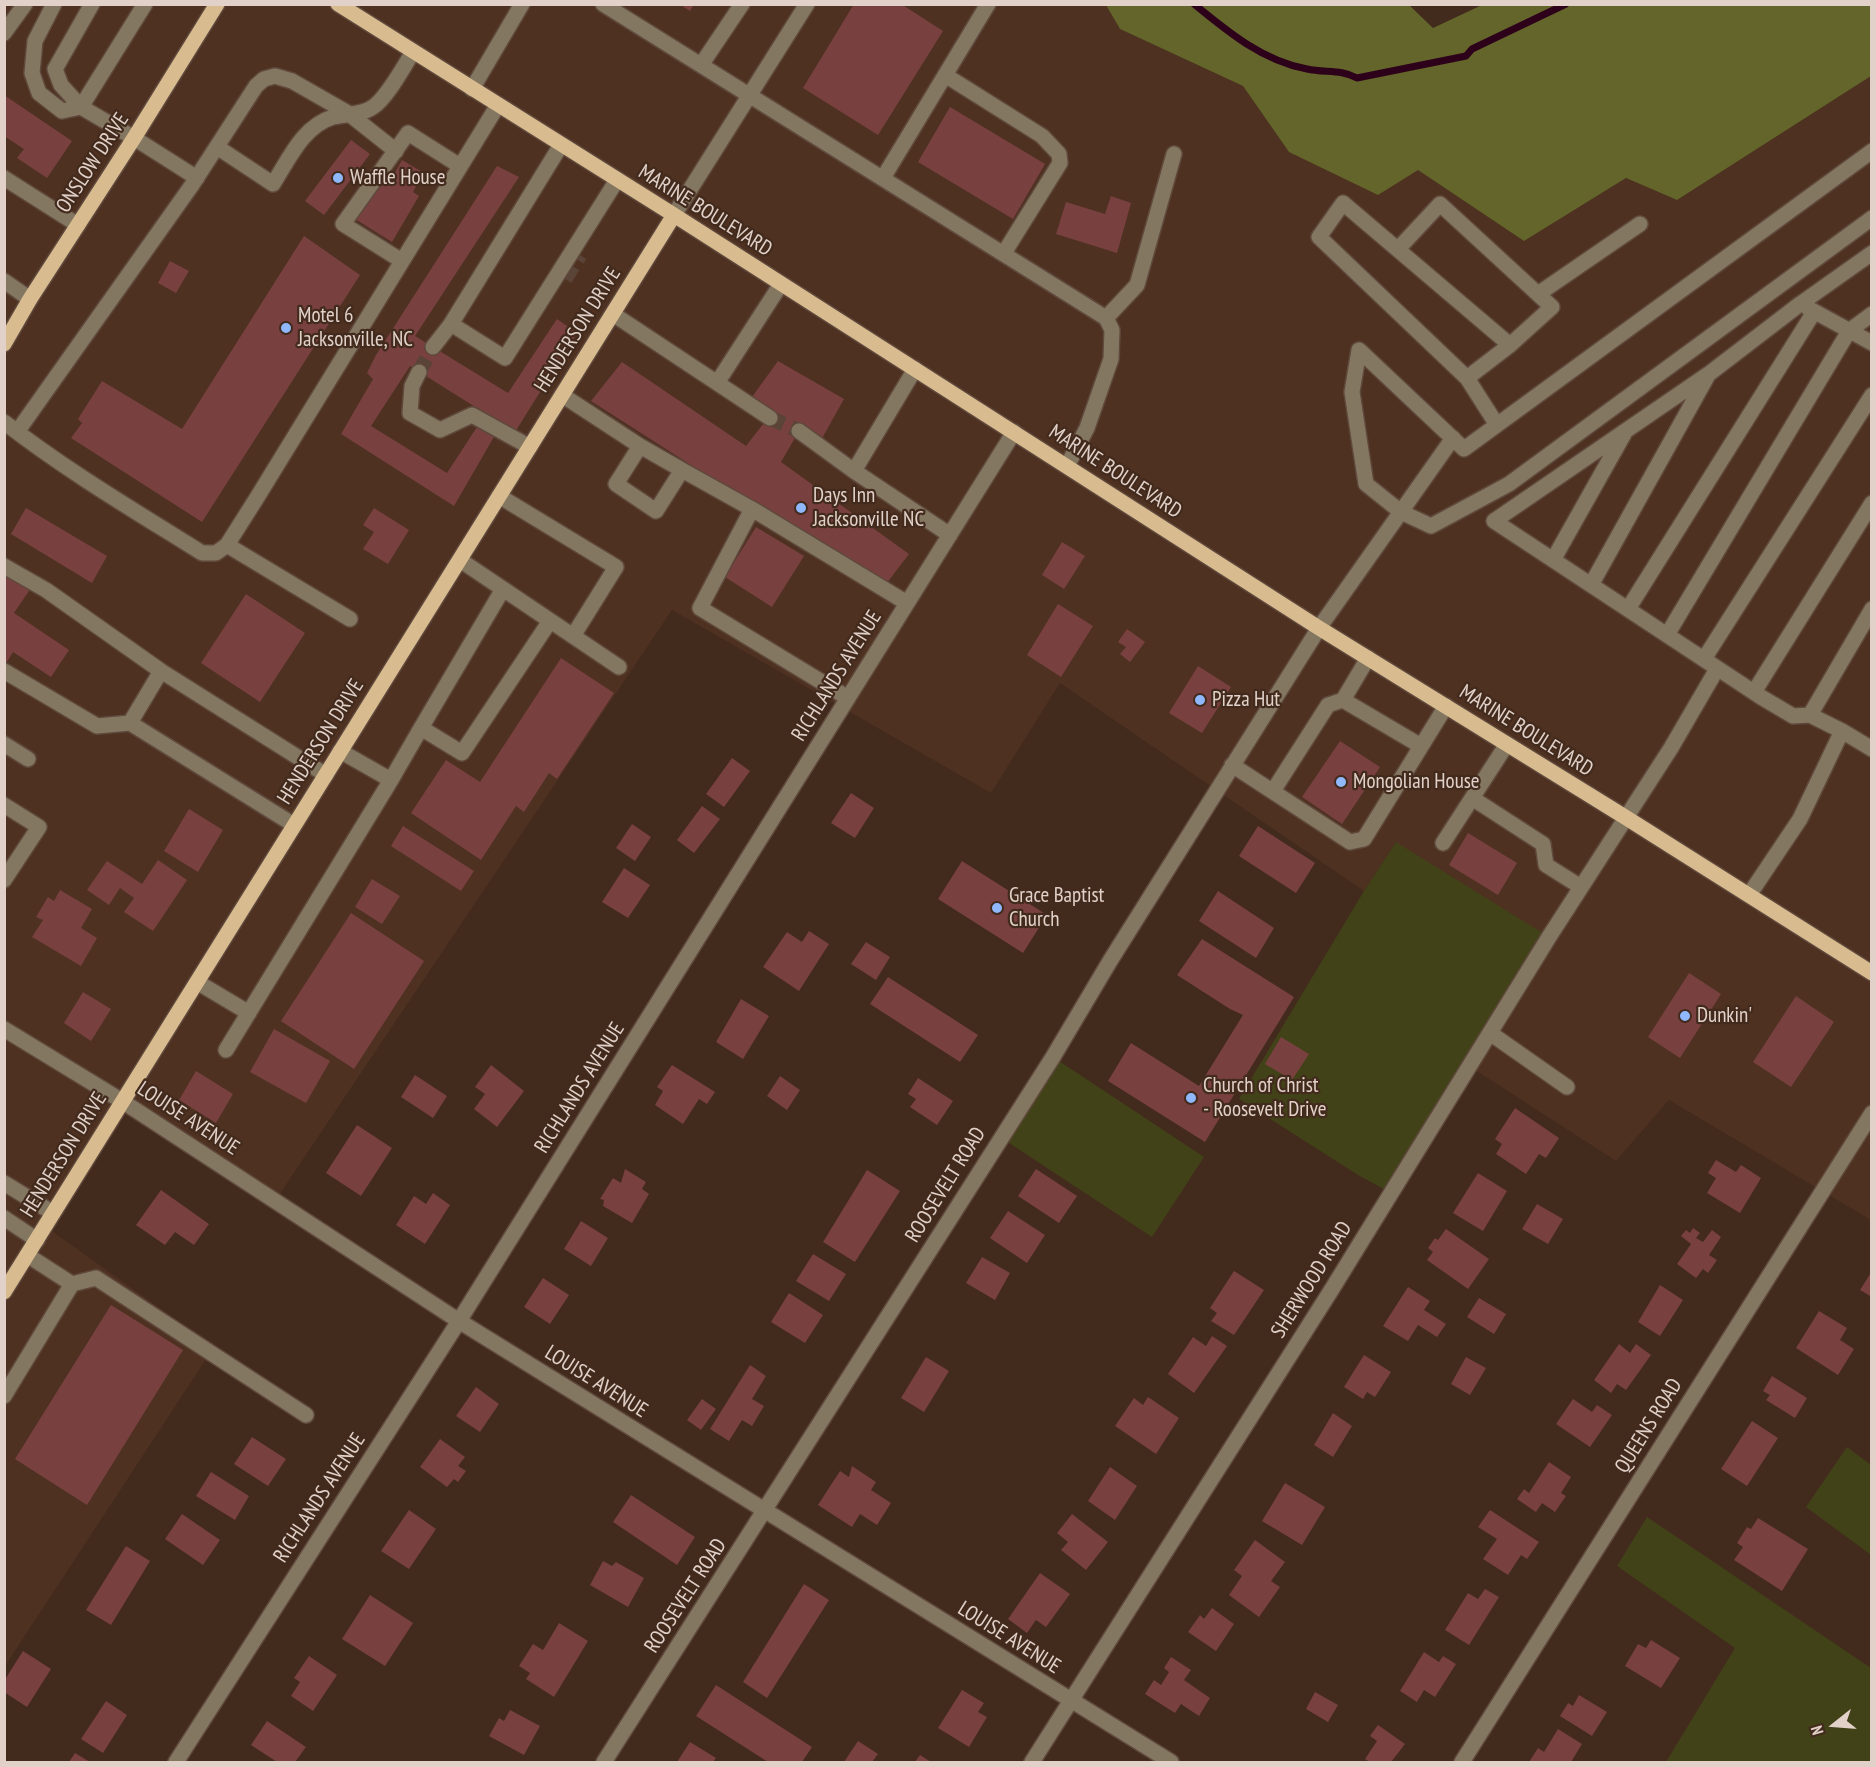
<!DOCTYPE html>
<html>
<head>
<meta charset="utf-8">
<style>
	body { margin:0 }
	#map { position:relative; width:1876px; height:1767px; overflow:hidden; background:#422a1d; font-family:"PT Sans Narrow",sans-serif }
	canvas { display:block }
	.frame { position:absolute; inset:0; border:6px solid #e1d1c9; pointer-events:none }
	.north { position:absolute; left:1804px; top:1695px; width:60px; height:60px; -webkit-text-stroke:4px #422a1d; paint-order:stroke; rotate:253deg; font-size:16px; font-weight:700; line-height:24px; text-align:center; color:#e1d1c9 }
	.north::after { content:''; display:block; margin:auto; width:21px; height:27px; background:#e1d1c9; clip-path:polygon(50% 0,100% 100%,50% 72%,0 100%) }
</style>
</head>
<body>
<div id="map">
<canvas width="1876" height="1767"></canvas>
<div class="frame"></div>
<div class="north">N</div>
</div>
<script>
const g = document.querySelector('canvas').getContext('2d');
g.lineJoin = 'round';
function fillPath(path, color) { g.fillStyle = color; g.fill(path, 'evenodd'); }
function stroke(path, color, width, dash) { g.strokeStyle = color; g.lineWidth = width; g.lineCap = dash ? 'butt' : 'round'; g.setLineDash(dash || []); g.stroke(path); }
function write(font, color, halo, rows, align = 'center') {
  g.font = font + ' "PT Sans Narrow",sans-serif'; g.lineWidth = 4.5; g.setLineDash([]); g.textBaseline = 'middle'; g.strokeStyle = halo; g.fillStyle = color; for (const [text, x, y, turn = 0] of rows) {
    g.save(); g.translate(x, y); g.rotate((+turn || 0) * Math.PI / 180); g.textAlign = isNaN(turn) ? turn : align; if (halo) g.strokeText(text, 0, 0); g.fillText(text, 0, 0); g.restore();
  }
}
fillPath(new Path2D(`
	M 5,5 L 1106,5 L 1120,29 L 1243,86 L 1289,152 L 1418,170 L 1524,241 L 1626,178 L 1677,200 L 1871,76 L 1871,1220 L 1669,1100 L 1616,1161 L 1469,1066 L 1396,842 L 1364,891 L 1060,683 L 991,793 L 672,610 L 275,1201 L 122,1101 L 45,1226 L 214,1347 L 5,1666 Z`), '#4e3120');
fillPath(new Path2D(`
	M 1396,842 L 1549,937 L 1391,1193 L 1358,1175 L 1239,1099 L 1364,891 Z
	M 1053,1057 L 1204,1157 L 1152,1237 L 1000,1137 Z
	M 1847,1447 L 1871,1465 L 1871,1555 L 1806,1507 Z
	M 1647,1517 L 1871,1668 L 1871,1762 L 1666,1762 L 1735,1648 L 1617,1566 Z`), '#424219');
fillPath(new Path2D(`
	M 1106,5 L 1409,5 L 1433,28 L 1482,5 L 1871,5 L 1871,76 L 1677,200 L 1626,178 L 1524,241 L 1418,170 L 1378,195 L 1289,152 L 1243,86 L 1120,29 Z`), '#63652b');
stroke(new Path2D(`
	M 1194,4 C 1228,32 1263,61 1307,69 C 1325,73 1341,69 1357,78 L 1466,56 L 1472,49 L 1566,4`), '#2d011a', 7);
fillPath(new Path2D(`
	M 679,4 L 694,4 L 690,11 Z
	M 854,4 L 901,4 L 943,31 L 878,135 L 803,88 Z
	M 4,95 L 72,141 L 47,178 L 17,158 L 24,149 L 4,136 Z
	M 950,107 L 1045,164 L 1013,219 L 918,162 Z
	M 351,140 L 370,154 L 324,215 L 305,201 Z
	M 402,160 L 424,173 L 413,192 L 419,196 L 392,242 L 355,219 L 383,173 L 392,178 Z
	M 497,166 L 519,177 L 415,336 L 508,393 L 557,319 L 577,333 L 515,432 L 410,366 L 371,426 L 447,473 L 477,427 L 495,435 L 454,506 L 341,434 L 373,379 L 367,373 L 376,355 Z
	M 1111,196 L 1131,203 L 1117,253 L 1056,234 L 1066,202 L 1105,214 Z
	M 304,236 L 360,275 L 202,522 L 71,438 L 82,423 L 78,419 L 102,381 L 182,429 Z
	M 170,261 L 189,271 L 176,293 L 158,283 Z
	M 778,361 L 844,399 L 820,442 L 799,431 L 781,462 L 909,554 L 883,588 L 591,401 L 622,362 L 746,446 L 774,410 L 752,397 Z
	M 26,508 L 107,556 L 92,583 L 11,534 Z
	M 374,508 L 409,530 L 388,564 L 363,549 L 374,532 L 363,525 Z
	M 756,527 L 804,556 L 772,607 L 725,577 Z
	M 1062,542 L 1085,556 L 1064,589 L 1042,575 Z
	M 8,573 L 31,588 L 14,613 L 69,650 L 51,677 L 13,652 L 5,665 L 5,578 Z
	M 246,594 L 305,633 L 260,702 L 201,663 Z
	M 1058,604 L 1093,626 L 1061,677 L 1027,655 Z
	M 1127,629 L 1145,642 L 1130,662 L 1120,654 L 1126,647 L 1118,642 Z
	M 561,658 L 614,693 L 557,779 L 549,773 L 524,812 L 516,806 L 481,860 L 411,813 L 446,760 L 480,782 Z
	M 1198,666 L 1231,687 L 1202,733 L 1169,713 Z
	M 1340,741 L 1380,767 L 1342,824 L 1302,797 Z
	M 732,758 L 750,771 L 724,807 L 706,794 Z
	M 851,793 L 874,808 L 855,838 L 831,823 Z
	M 702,806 L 720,819 L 694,853 L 677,840 Z
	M 189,809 L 223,830 L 198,872 L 164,851 Z
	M 632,824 L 651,837 L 635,861 L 616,848 Z
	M 403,826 L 474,871 L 461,891 L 391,846 Z
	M 1258,826 L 1315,863 L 1296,893 L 1239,856 Z
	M 1468,833 L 1517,863 L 1498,895 L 1449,865 Z
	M 158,860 L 187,880 L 153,931 L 124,912 L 134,898 L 120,888 L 109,905 L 87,890 L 107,861 L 142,884 Z
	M 962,861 L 1047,915 L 1023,953 L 938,899 Z
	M 624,868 L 650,885 L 628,918 L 602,902 Z
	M 372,879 L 400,896 L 382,924 L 355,907 Z
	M 60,890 L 92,909 L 81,928 L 97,938 L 81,966 L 32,937 L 43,920 L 36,917 L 48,897 L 54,901 Z
	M 1218,891 L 1274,928 L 1256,958 L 1199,921 Z
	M 351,913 L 424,961 L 354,1069 L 281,1021 Z
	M 809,931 L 829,944 L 799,991 L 763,967 L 787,932 L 802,942 Z
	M 1202,939 L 1294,997 L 1205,1142 L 1108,1081 L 1131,1043 L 1199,1086 L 1243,1015 L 1230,1009 L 1177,975 Z
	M 866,942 L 890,957 L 876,980 L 851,964 Z
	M 1689,973 L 1721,994 L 1680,1058 L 1648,1037 Z
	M 888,977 L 978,1035 L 960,1062 L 870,1004 Z
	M 83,992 L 111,1009 L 91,1041 L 64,1023 Z
	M 1796,996 L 1834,1022 L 1791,1087 L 1753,1062 Z
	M 741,999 L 769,1016 L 743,1059 L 716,1042 Z
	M 274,1029 L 330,1061 L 306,1103 L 250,1072 Z
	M 1281,1037 L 1309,1054 L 1292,1080 L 1265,1064 Z
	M 491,1065 L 524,1091 L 497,1127 L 474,1109 L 485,1094 L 475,1087 Z
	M 672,1065 L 715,1092 L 707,1104 L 699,1099 L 683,1124 L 655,1105 L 663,1091 L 657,1087 Z
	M 196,1071 L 233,1094 L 216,1123 L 179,1100 Z
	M 415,1075 L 447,1096 L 433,1118 L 401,1097 Z
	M 780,1076 L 800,1090 L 787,1110 L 767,1096 Z
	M 918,1078 L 953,1101 L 937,1125 L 910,1107 L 916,1099 L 908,1094 Z
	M 1515,1108 L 1559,1138 L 1546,1158 L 1539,1154 L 1526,1174 L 1496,1154 L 1502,1144 L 1495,1139 Z
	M 357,1125 L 392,1148 L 361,1196 L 326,1173 Z
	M 1716,1160 L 1736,1172 L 1741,1165 L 1761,1178 L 1740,1213 L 1707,1193 L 1716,1178 L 1708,1173 Z
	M 625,1169 L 646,1182 L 642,1189 L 649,1194 L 632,1223 L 603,1206 L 604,1200 L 600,1199 L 613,1178 L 621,1183 Z
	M 1036,1169 L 1077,1196 L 1059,1223 L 1018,1196 Z
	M 867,1170 L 900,1191 L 855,1262 L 823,1242 Z
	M 1478,1173 L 1507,1191 L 1483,1231 L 1453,1213 Z
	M 161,1190 L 209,1224 L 194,1245 L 175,1232 L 165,1245 L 136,1225 Z
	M 433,1193 L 450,1205 L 425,1244 L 396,1225 L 414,1196 L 426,1204 Z
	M 1537,1204 L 1563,1219 L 1548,1244 L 1522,1229 Z
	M 1008,1211 L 1045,1235 L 1027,1263 L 990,1238 Z
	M 581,1221 L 608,1238 L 591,1266 L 564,1249 Z
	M 1693,1228 L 1700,1233 L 1696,1238 L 1703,1242 L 1712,1230 L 1721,1237 L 1709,1255 L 1717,1260 L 1708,1273 L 1703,1269 L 1696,1278 L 1677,1264 L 1691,1244 L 1681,1236 L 1686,1230 L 1690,1233 Z
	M 1446,1229 L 1489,1259 L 1468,1289 L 1427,1260 L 1433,1252 L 1428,1248 L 1435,1238 L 1438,1240 Z
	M 813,1254 L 846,1274 L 829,1301 L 796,1281 Z
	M 982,1257 L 1010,1273 L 995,1300 L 966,1283 Z
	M 1234,1271 L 1264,1290 L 1234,1335 L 1211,1321 L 1217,1313 L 1210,1308 Z
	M 1872,1271 L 1872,1297 L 1860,1290 Z
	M 543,1278 L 569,1295 L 550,1324 L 524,1307 Z
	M 1660,1285 L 1683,1300 L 1660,1336 L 1638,1322 Z
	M 1408,1287 L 1430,1301 L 1424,1310 L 1446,1324 L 1437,1337 L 1418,1325 L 1408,1341 L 1383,1326 Z
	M 789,1293 L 823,1315 L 805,1343 L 771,1322 Z
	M 1479,1298 L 1506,1314 L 1494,1334 L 1467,1317 Z
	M 111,1305 L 183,1350 L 87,1505 L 15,1459 Z
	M 1819,1311 L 1847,1328 L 1840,1340 L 1854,1349 L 1838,1375 L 1796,1348 Z
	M 1212,1336 L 1227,1346 L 1194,1393 L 1168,1374 L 1193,1337 L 1206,1346 Z
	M 1619,1344 L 1630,1353 L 1636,1344 L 1651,1355 L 1626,1390 L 1617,1384 L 1611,1393 L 1594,1380 Z
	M 1364,1355 L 1391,1372 L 1375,1397 L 1367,1392 L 1363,1399 L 1344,1387 Z
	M 926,1357 L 949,1371 L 924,1412 L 901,1398 Z
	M 1466,1357 L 1486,1368 L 1470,1395 L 1451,1384 Z
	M 750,1365 L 766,1376 L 752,1399 L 764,1406 L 752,1426 L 742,1420 L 729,1441 L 710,1429 Z
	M 1772,1376 L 1807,1398 L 1795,1418 L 1766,1400 L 1770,1395 L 1763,1391 Z
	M 476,1387 L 499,1404 L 480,1432 L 456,1416 Z
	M 1148,1397 L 1179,1418 L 1156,1454 L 1115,1426 L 1134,1398 L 1143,1405 Z
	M 702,1399 L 716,1409 L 701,1430 L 687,1420 Z
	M 1573,1399 L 1592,1412 L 1597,1405 L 1612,1415 L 1590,1447 L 1556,1424 Z
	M 1333,1413 L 1352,1426 L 1333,1457 L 1314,1445 Z
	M 1752,1421 L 1778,1438 L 1747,1486 L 1721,1469 Z
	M 252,1437 L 286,1459 L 268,1486 L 234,1464 Z
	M 440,1439 L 465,1457 L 458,1466 L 466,1471 L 458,1482 L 454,1479 L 447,1487 L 420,1467 Z
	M 1549,1462 L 1571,1477 L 1561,1493 L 1566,1496 L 1555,1512 L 1542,1503 L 1536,1512 L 1517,1499 L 1524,1489 L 1529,1493 Z
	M 852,1466 L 876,1482 L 871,1490 L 891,1503 L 877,1525 L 860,1514 L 852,1527 L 818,1505 L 840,1471 L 849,1477 Z
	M 1110,1467 L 1137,1486 L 1115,1520 L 1088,1501 Z
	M 211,1472 L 249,1496 L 235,1520 L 196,1496 Z
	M 1285,1483 L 1325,1507 L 1302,1545 L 1262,1521 Z
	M 631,1495 L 695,1537 L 677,1565 L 613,1522 Z
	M 409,1510 L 436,1529 L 409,1569 L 381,1551 Z
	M 1490,1510 L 1539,1542 L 1527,1559 L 1521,1555 L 1508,1575 L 1483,1559 L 1497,1539 L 1478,1527 Z
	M 182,1514 L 220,1540 L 203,1565 L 165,1539 Z
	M 1072,1514 L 1108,1542 L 1086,1570 L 1061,1550 L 1068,1542 L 1057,1533 Z
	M 1758,1518 L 1808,1549 L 1782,1591 L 1734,1560 L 1743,1547 L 1737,1543 L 1747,1527 L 1751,1529 Z
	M 1255,1540 L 1285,1562 L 1271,1581 L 1280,1587 L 1259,1617 L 1229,1595 L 1242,1576 L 1234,1570 Z
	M 126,1546 L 150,1561 L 111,1625 L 86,1610 Z
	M 603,1561 L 612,1566 L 616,1562 L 644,1578 L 628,1607 L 590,1585 Z
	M 1040,1573 L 1070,1594 L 1046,1627 L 1036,1620 L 1027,1633 L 1008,1619 Z
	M 804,1584 L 829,1600 L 767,1698 L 743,1682 Z
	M 1485,1589 L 1499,1597 L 1469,1645 L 1445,1630 L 1468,1593 L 1478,1599 Z
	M 370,1595 L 413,1623 L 385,1666 L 342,1639 Z
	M 1212,1608 L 1234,1624 L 1216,1651 L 1188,1632 L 1200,1615 L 1204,1619 Z
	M 559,1623 L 588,1641 L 554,1697 L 526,1679 L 530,1673 L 519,1666 L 533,1644 L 543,1650 Z
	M 1651,1640 L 1680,1658 L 1661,1688 L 1625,1666 L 1638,1644 L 1646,1648 Z
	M 23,1651 L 51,1669 L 27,1707 L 4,1692 L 4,1681 Z
	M 1424,1652 L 1439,1662 L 1443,1656 L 1456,1664 L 1435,1697 L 1424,1690 L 1417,1702 L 1400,1691 Z
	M 309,1656 L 337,1675 L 313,1711 L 291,1696 L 300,1682 L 294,1678 Z
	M 1171,1657 L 1191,1670 L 1184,1680 L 1210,1698 L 1199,1716 L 1181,1704 L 1175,1713 L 1145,1694 L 1154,1680 L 1161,1685 L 1169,1672 L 1164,1668 Z
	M 716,1685 L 812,1747 L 802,1762 L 768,1762 L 696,1716 Z
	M 962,1690 L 984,1703 L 978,1712 L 987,1717 L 969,1747 L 938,1728 Z
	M 1315,1692 L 1338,1705 L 1328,1722 L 1306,1709 Z
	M 1579,1695 L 1607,1712 L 1592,1736 L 1560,1716 L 1568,1703 L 1573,1706 Z
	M 106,1701 L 127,1715 L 103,1753 L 81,1739 Z
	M 510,1710 L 540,1726 L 524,1755 L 489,1736 L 499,1718 L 504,1721 Z
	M 267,1721 L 306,1747 L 295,1762 L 277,1762 L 251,1745 Z
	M 1378,1725 L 1405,1744 L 1391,1762 L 1370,1762 L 1365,1759 L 1377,1741 L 1370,1736 Z
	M 1558,1729 L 1582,1744 L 1571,1762 L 1529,1762 L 1538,1748 L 1544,1752 Z
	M 858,1741 L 878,1754 L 872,1762 L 844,1762 Z
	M 690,1742 L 716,1758 L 713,1762 L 677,1762 Z
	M 75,1753 L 90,1762 L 69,1762 Z
	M 920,1755 L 931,1762 L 915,1762 Z`), '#794040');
stroke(new Path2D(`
	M 565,279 L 580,255
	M 419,372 L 433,347
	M 770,418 L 799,431`), '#5a4337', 15, [15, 8]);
const minor = new Path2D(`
	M 54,4 L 35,41 L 32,73 L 39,93 L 62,111 L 81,107 L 61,85 L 55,69 L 92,4
	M 145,4 L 81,107 L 134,138 L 197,178
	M 603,4 L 1106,318 L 1112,330 L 1111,359 L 1087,428 L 1067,466
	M 4,33 L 25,4
	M 701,65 L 742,4
	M 945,75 L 1042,136 L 1059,154 L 1060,163 L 1004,253
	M 472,89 L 522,4
	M 561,145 L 451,324 L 505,358 L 617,180
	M 217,147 L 273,184 C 289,159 303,126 333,117 C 346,114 362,115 373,107 C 387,98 404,66 413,52
	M 1872,151 L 1464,449 L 1359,350 L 1352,392 L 1366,484 L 1401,512 L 1431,526 L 1509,484 L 1872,218
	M 4,178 L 78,225
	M 883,178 L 988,4
	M 674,215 L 807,4
	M 1398,249 L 1440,204 L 1552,307 L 1510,345 L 1467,378
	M 402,261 L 343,224 L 408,133 L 460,166
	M 4,281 L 30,299
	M 1538,294 L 1640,224
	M 1808,308 L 1872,343
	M 613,314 L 770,418
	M 1106,318 L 1137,285 L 1174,154
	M 433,347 L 451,324
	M 419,372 L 412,386 L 410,413 L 440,430 L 472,415 L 530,447
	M 717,383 L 781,284
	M 562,395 L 640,446 L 616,484 L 656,511 L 682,470 L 752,509 L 907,603
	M 4,422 C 67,471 135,511 202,553 L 216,553 L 227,545 L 258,496 L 498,105
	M 1497,425 L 1467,378 L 1319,237 L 1343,203 L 1510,345
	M 799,431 L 854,471 L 950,535
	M 17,432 L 192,185 L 256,86 L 264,79 L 275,76 L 292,81 L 348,113 L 396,151
	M 640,446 L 682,470
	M 854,471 L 915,369
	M 499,496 L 616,567 L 573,636
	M 752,509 L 700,608 L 848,698
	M 227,545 L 350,619
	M 460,560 L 619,667
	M 1553,560 L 1624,434
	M 4,566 L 46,590 L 161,671 L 326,775
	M 1591,585 L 1708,375
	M 503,589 L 421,728 L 462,753 L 550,621
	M 1628,609 L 1814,312
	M 1667,635 L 1849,331 L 1872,314
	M 1704,659 L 1872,395
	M 4,671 L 97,726 L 130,723 L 294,825
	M 1754,692 L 1872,503
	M 1343,700 L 1368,658
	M 1810,715 L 1793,716 L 1761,697 L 1494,521 L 1710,373 L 1800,304 L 1872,253
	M 130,723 L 161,671
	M 1842,731 L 1872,749
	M 4,744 L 28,759
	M 340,751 L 391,780 L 421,728
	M 1232,765 L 1350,842 L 1364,839 L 1446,706
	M 1273,791 L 1328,705 L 1343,700 L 1421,746
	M 1472,798 L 1543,844 L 1546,865 L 1581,887
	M 4,805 L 39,827 L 4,880
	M 1443,843 L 1507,744
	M 1749,895 L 1800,819 L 1842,731 L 1810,715 L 1872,609
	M 197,982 L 249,1013
	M 4,1029 L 122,1101 L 459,1321 L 1171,1762
	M 1490,1033 L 1567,1087
	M 226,1050 L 391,780
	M 4,1183 L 53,1213
	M 4,1218 L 37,1240
	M 72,1284 L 96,1278 L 306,1415
	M 4,1396 L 72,1284 L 27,1255
	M 176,1762 L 459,1321 L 1014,432
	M 604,1762 L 1053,1057 L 1110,961 L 1319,628 L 1453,438
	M 1032,1762 L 1332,1289 L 1549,937 L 1671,748 L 1717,669
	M 1462,1762 L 1872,1113`);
const major = new Path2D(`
	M 338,4 L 674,215 L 1319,628 L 1625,817 L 1872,973
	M 4,344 L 30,299 L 134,138 L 217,4
	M 4,1292 L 674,215`);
stroke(minor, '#5f483c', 18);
stroke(major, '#5f483c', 18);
stroke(minor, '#847761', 15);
stroke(major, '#d8bc8f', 15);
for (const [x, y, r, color] of [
	[338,178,6,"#90b8fd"],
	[286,328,6,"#90b8fd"],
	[801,508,6,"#90b8fd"],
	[1200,700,6,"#90b8fd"],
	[1341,782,6,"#90b8fd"],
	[997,908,6,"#90b8fd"],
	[1685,1016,6,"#90b8fd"],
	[1191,1098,6,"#90b8fd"]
]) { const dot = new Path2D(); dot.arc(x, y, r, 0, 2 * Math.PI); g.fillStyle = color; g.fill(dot); stroke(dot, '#422a1d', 2); }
write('21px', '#e1d1c9', '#422a1d', [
	["ONSLOW DRIVE",93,163,-57],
	["MARINE BOULEVARD",705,211,32],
	["HENDERSON DRIVE",578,330,-58],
	["MARINE BOULEVARD",1115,472,33],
	["RICHLANDS AVENUE",837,676,-58],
	["MARINE BOULEVARD",1526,731,32],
	["HENDERSON DRIVE",321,742,-58],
	["RICHLANDS AVENUE",580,1088,-58],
	["LOUISE AVENUE",188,1119,33],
	["HENDERSON DRIVE",64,1155,-58],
	["ROOSEVELT ROAD",946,1185,-58],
	["SHERWOOD ROAD",1312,1280,-58],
	["LOUISE AVENUE",596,1382,32],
	["QUEENS ROAD",1649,1426,-58],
	["RICHLANDS AVENUE",320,1498,-57],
	["ROOSEVELT ROAD",686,1596,-57],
	["LOUISE AVENUE",1009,1638,32]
]);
write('21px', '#e1d1c9', '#422a1d', [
	["Waffle House",350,178],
	["Motel 6",298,316],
	["Jacksonville, NC",298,340],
	["Days Inn",813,496],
	["Jacksonville NC",813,520],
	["Pizza Hut",1212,700],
	["Mongolian House",1353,782],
	["Grace Baptist",1009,896],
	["Church",1009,920],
	["Dunkin'",1697,1016],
	["Church of Christ",1203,1086],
	["- Roosevelt Drive",1203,1110]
], 'left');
</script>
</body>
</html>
